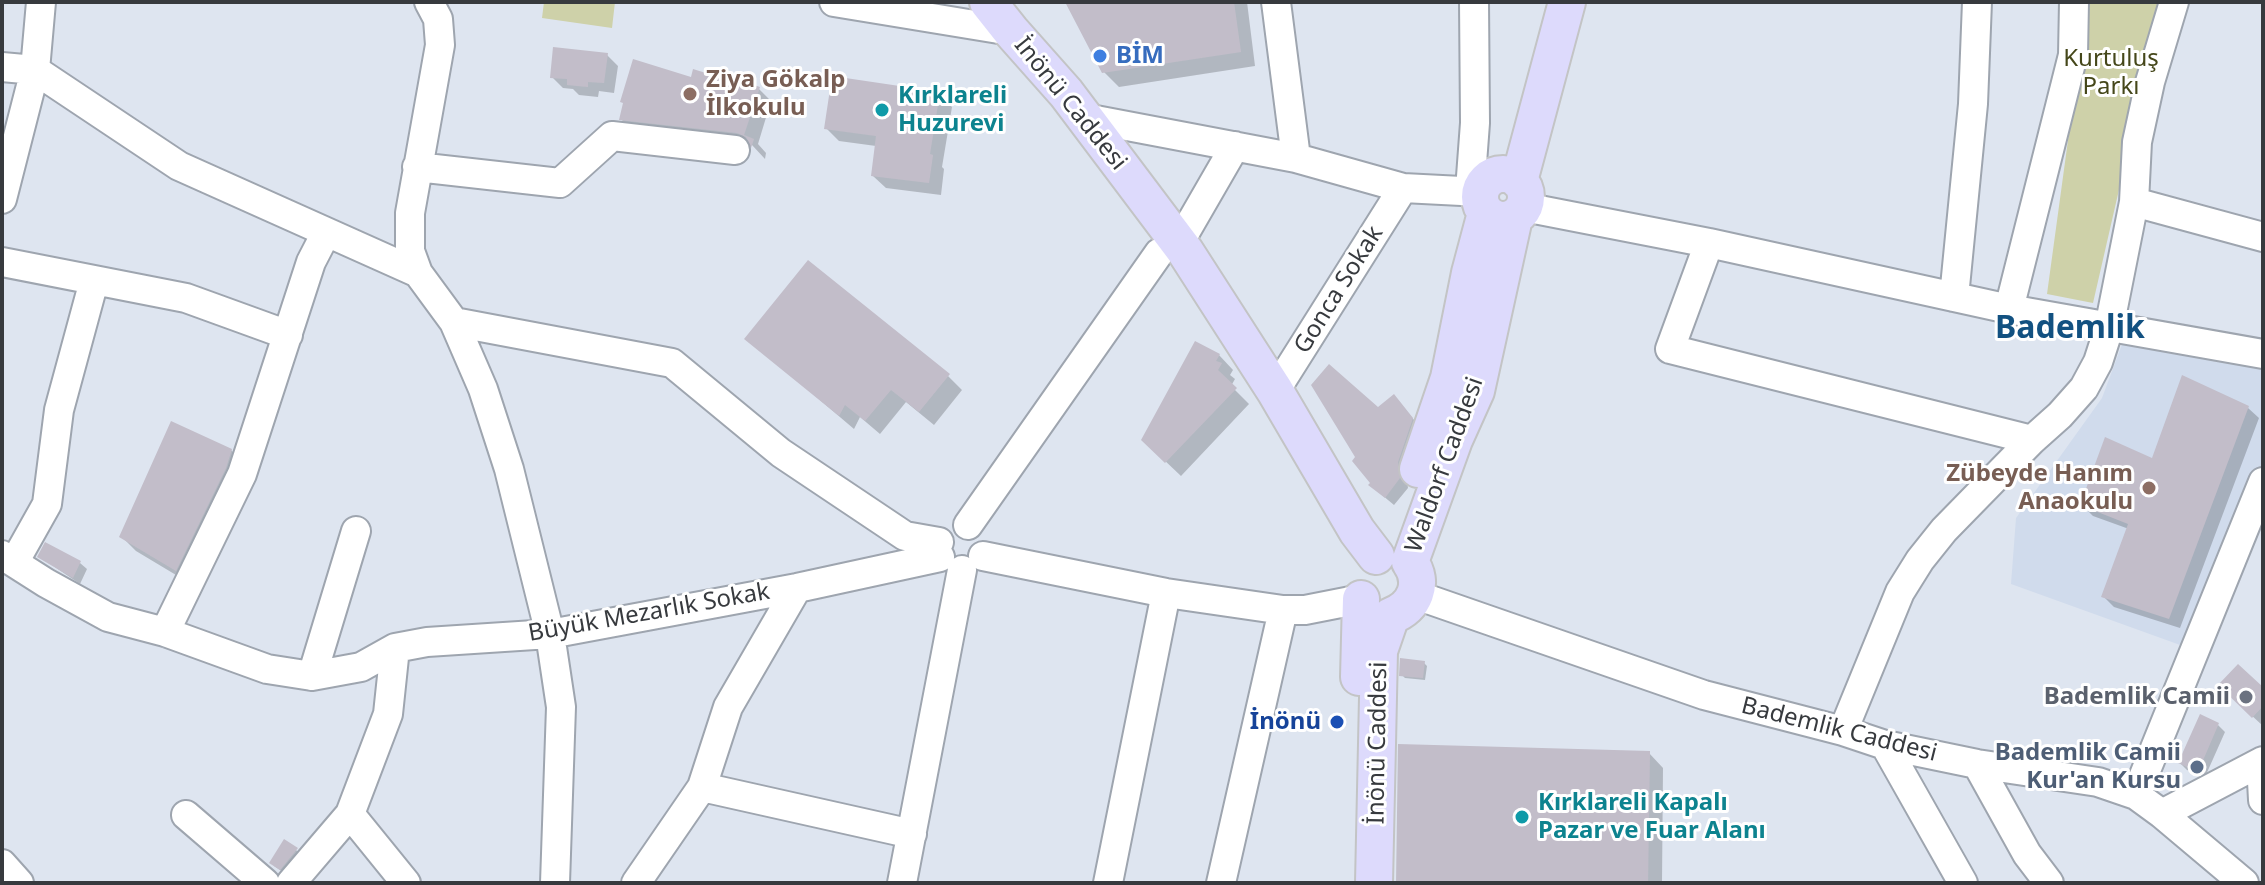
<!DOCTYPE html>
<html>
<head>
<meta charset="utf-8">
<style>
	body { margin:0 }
	#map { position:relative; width:2265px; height:885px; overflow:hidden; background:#dee5f0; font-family:"Noto Sans",sans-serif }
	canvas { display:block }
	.frame { position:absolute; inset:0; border:4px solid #373a3e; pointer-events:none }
</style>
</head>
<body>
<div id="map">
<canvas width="2265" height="885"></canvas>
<div class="frame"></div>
</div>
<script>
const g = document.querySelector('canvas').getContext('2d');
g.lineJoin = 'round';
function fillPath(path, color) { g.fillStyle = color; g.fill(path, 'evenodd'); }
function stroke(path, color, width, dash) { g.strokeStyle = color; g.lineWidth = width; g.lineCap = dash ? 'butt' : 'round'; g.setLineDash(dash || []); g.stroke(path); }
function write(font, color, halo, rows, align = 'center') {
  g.font = font + ' "Noto Sans",sans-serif'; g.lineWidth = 6; g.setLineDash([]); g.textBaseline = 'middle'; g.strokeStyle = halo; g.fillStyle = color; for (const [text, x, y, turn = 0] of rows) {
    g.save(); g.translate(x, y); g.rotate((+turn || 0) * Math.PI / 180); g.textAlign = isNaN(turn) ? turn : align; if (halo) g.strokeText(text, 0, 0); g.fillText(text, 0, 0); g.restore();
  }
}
fillPath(new Path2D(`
	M 2127,331 L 2263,354 L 2263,482 L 2194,650 L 2011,584 L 2016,518 L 2102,398 Z`), '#d0dbec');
fillPath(new Path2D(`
	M 544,2 L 615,2 L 612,28 L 542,18 Z
	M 2084,2 L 2162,2 L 2093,303 L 2047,294 L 2081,45 Z`), '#ced1a9');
fillPath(new Path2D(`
	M 1067,2 L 1247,2 L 1255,66 L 1119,87 L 1104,72 Z
	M 607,55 L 618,66 L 614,93 L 599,91 L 598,97 L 579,95 L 573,89 L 563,88 L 552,77 Z
	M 710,76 L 758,88 L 771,101 L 758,144 L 766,153 L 765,159 L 752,145 L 633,132 L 621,119 L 692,79 Z
	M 939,94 L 952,107 L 942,167 L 944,169 L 941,195 L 886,188 L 873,176 L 876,146 L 839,141 L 826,128 Z
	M 747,338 L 948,376 L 962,390 L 934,425 L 906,402 L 880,434 L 860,417 L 854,429 Z
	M 1219,355 L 1233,370 L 1230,375 L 1235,379 L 1231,386 L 1249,404 L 1181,476 L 1143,440 Z
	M 1402,406 L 1421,428 L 1406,472 L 1408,488 L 1394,505 L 1370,485 L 1378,410 Z
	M 2248,408 L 2259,418 L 2180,628 L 2114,607 L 2103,596 L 2129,529 L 2093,516 L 2082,505 L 2153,460 Z
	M 231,450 L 246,465 L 191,584 L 136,551 L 121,536 Z
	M 40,557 L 80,563 L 87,569 L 80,584 Z
	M 1424,663 L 1427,666 L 1425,680 L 1405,678 L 1402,675 Z
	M 2263,690 L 2263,726 L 2235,700 Z
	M 2218,725 L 2225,732 L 2205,777 L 2187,770 L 2180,763 Z
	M 1649,753 L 1663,768 L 1662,883 L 1398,883 Z
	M 285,842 L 300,853 L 283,872 L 274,866 Z`), '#0003');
fillPath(new Path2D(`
	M 1065,2 L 1234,2 L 1241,52 L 1102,73 Z
	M 553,47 L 608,53 L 604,83 L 588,82 L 588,87 L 567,85 L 567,79 L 550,78 Z
	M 633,59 L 691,77 L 693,69 L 709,74 L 710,71 L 760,87 L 744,135 L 754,139 L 751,148 L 746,137 L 737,133 L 619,120 L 623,103 L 620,102 Z
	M 832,76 L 940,92 L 930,154 L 933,155 L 929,183 L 871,176 L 876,136 L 824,129 Z
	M 808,260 L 950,374 L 919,412 L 891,390 L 865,421 L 845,405 L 839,416 L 744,339 Z
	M 1195,341 L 1220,354 L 1216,361 L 1222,363 L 1218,370 L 1237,388 L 1165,463 L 1141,440 Z
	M 1329,364 L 1378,407 L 1394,394 L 1413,418 L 1398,462 L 1400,478 L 1385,498 L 1368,485 L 1370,483 L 1352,461 L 1355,457 L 1311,385 Z
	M 2182,375 L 2249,406 L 2169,619 L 2101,597 L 2128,524 L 2080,505 L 2105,437 L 2152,458 Z
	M 171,421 L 232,449 L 226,468 L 176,571 L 119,537 Z
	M 45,542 L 81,561 L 73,578 L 37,557 Z
	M 1400,658 L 1425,661 L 1423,678 L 1399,676 Z
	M 2238,664 L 2263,687 L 2263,706 L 2252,718 L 2218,685 Z
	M 2200,714 L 2219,723 L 2198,772 L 2178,763 Z
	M 1398,744 L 1650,751 L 1648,883 L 1396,883 Z
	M 284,839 L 298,848 L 280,870 L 269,863 Z`), '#c2bdc9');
const minor = new Path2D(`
	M 429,2 L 438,19 L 440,45 L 410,213 L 410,251 L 418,273 L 454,322 L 483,389 L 509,469 L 550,634 L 561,707 L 555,883
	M 834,2 L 1011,31
	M 1276,2 L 1296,158
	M 2,67 L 35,70 L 179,166 L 418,273
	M 1085,118 L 1296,158 L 1403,188 L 1481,192
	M 417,167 L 560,183 L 612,136 L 735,150
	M 1470,190 L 1475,123 L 1474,2
	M 2,199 L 35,70 L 41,2
	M 2134,202 L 2263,237
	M 1524,207 L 1709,243 L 2009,309 L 2263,354
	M 1179,243 L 1235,146
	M 1709,243 L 1670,349 L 2032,440
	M 2,262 L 186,298 L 288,335
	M 1954,297 L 1973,104 L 1977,2
	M 2009,309 L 2073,55 L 2074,2
	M 454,322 L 672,363 L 781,453 L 905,536 L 939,542
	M 1275,391 L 1403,188
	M 968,525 L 1159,253
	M 2,555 L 46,583 L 108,617 L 165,632 L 267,669 L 312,676 L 361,667 L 395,648 L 427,642 L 550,634 L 797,588 L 940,557
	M 983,556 L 1166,593 L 1283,610 L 1305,610 L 1361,599
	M 15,561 L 47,504 L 59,410 L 94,281
	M 1416,595 L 1704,695 L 1843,731 L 1885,745 L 1977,764 L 2098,782 L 2136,795 L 2162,814 L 2244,883
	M 165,632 L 242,474 L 311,262 L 326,233
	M 312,676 L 356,531
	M 1843,731 L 1900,592 L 1920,560 L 1944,530 L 2032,440 L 2060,415 L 2084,388 L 2098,362 L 2109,328 L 2134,202 L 2137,142 L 2150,82 L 2174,2
	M 1885,745 L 1963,883
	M 2261,762 L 2263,800
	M 1977,764 L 2027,854 L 2049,883
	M 702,787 L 912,834
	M 2136,795 L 2263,482
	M 350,814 L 406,883
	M 2162,814 L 2263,761
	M 186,815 L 265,883
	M 2,864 L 19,883
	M 291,883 L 350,814 L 388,714 L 395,648
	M 636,883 L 702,787 L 728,707 L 797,588
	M 902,883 L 962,570
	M 1108,883 L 1166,593
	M 1221,883 L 1283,610`);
const major = new Path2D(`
	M 988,2 L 1011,31 L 1066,93 L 1185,251 L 1275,391 L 1357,531 L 1376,556
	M1480 197a23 23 0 1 1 46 0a23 23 0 1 1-46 0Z
	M 1519,181 L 1567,2
	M 1418,469 L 1449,378 L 1470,273 L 1486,213
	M 1359,677 L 1361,599
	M 1374,883 L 1379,651 L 1391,616 C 1415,607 1425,583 1410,562 L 1454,440 L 1476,391 L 1514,218`);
stroke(minor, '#9ea5af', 32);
stroke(major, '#c3c4c5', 40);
stroke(minor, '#fff', 28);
stroke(major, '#dddafc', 36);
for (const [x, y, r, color] of [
	[1100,56,8,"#3f7fe0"],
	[690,94,8,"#8d6e63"],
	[882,110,8,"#0f9aa8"],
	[2149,488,8,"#8d6e63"],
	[2246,697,8,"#6b7280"],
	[1337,722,8,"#1a4fb4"],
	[2197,767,8,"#5c6f8a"],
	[1522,817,8,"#0f9aa8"]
]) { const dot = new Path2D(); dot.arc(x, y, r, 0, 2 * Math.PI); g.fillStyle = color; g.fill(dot); stroke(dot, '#fff', 3); }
write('bold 24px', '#366cbe', '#fff', [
	["BİM",1116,56]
], 'left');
write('24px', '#45471a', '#fff', [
	["Kurtuluş",2111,59],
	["Parkı",2111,87]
]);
write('bold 24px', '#785e54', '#fff', [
	["Ziya Gökalp",706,80],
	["İlkokulu",706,108],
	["Zübeyde Hanım",2133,474,"right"],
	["Anaokulu",2133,502,"right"]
], 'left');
write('bold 24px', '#0d838f', '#fff', [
	["Kırklareli",898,96],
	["Huzurevi",898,124],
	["Kırklareli Kapalı",1538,803],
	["Pazar ve Fuar Alanı",1538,831]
], 'left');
write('24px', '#373a3e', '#fff', [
	["İnönü Caddesi",1070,104,51],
	["Gonca Sokak",1339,290,-58],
	["Waldorf Caddesi",1445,465,-70],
	["Büyük Mezarlık Sokak",649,613,-10],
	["Bademlik Caddesi",1839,730,14],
	["İnönü Caddesi",1378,743,-89]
]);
write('bold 24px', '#5b616d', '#fff', [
	["Bademlik Camii",2230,697]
], 'right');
write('bold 24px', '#164399', '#fff', [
	["İnönü",1321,722]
], 'right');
write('bold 24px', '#4e5e75', '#fff', [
	["Bademlik Camii",2181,753],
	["Kur'an Kursu",2181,781]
], 'right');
write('bold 32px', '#125181', '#fff', [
	["Bademlik",2070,329]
]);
</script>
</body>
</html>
